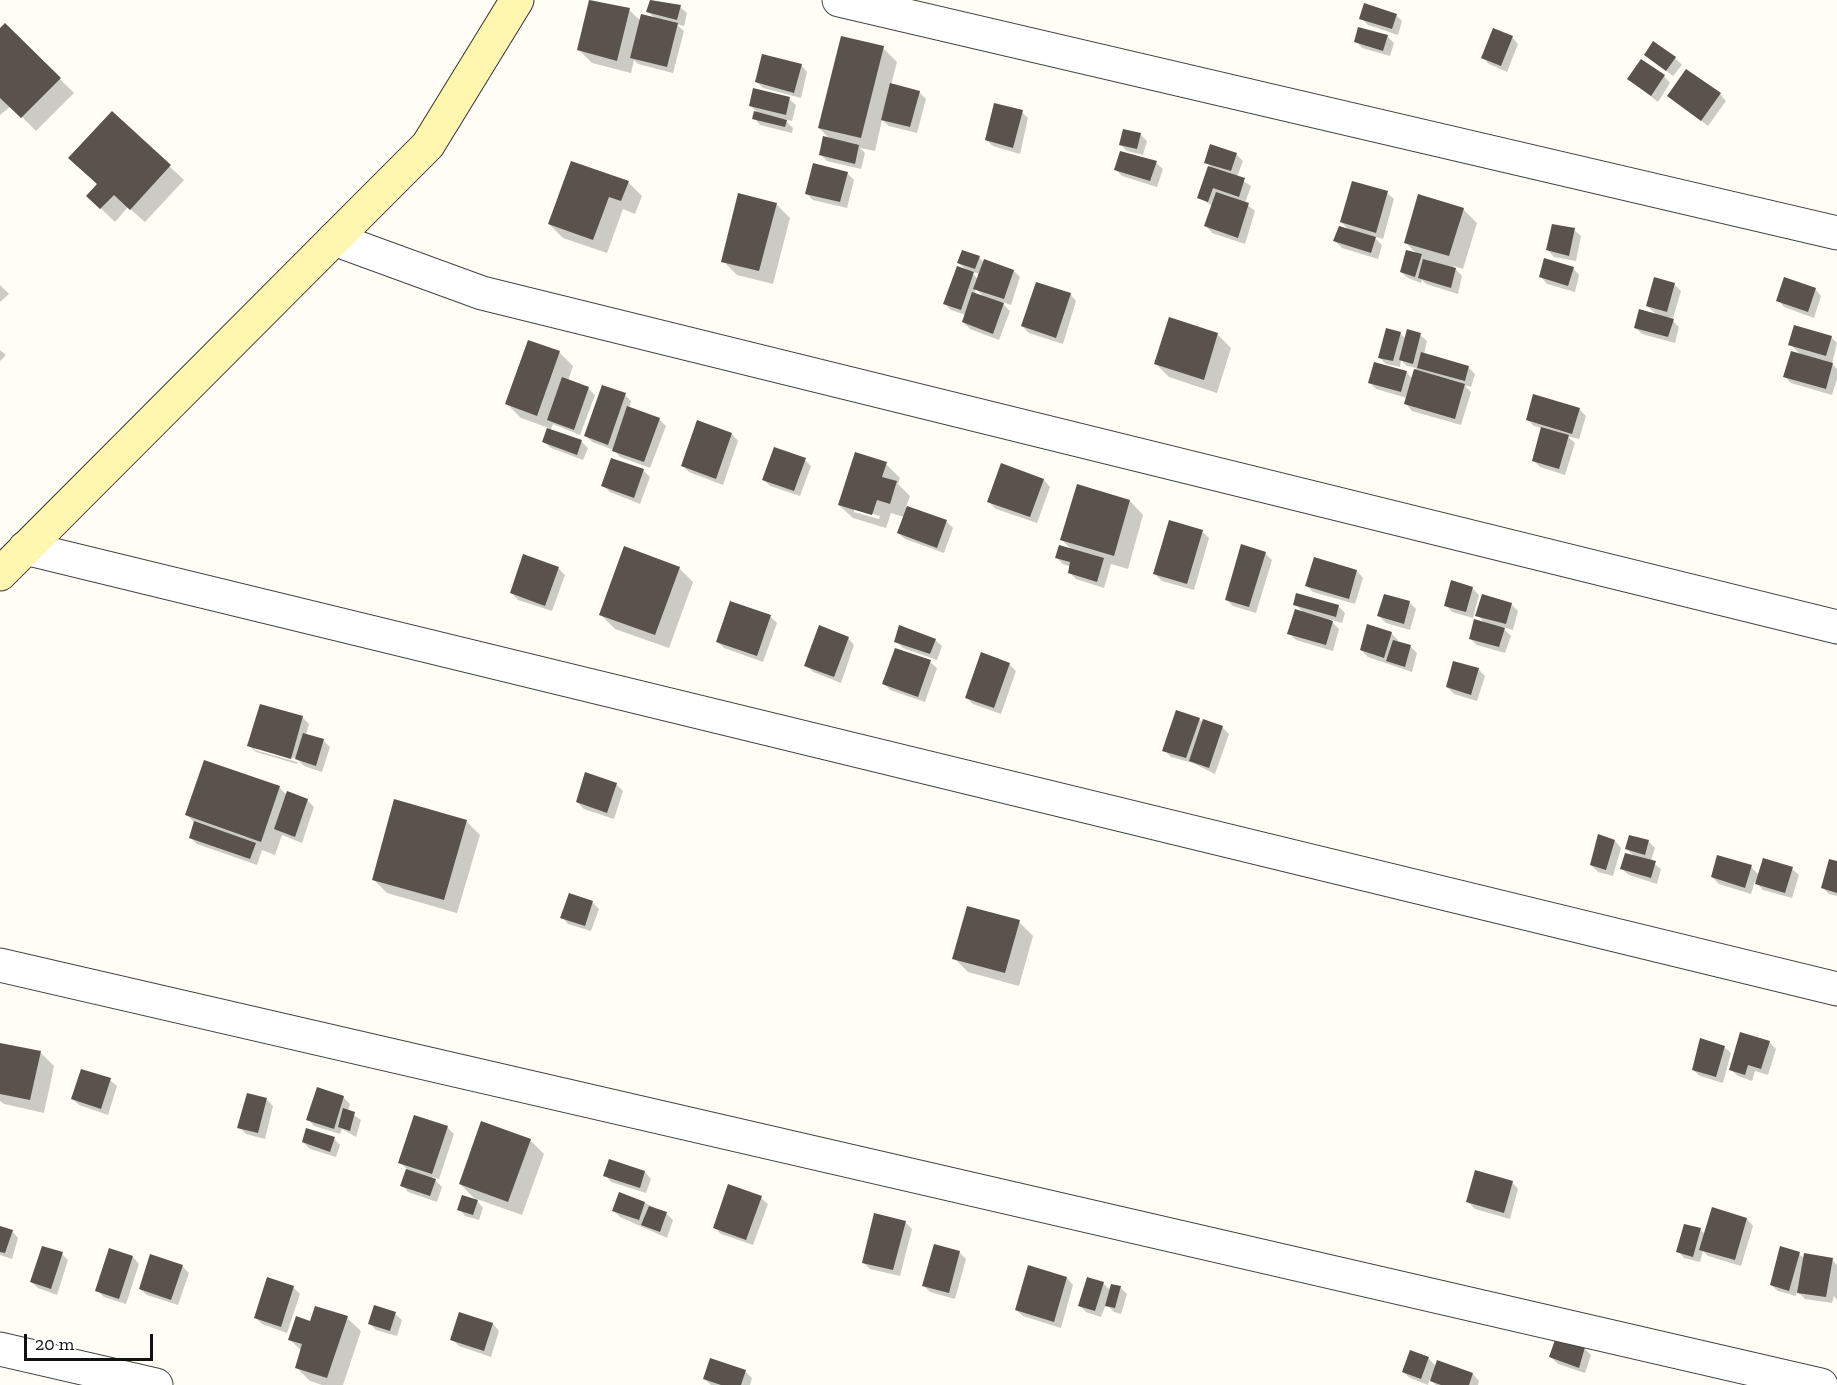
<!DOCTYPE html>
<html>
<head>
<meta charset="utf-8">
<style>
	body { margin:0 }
	#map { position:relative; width:1837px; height:1385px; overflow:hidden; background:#fffdf5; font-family:"Zilla Slab",serif }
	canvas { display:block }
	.scale { position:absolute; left:24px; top:1334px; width:129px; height:27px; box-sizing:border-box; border:3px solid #111; border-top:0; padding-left:8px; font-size:18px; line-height:21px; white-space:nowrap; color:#111; -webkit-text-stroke:4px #fff; paint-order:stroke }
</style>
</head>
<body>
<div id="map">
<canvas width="1837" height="1385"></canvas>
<div class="scale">20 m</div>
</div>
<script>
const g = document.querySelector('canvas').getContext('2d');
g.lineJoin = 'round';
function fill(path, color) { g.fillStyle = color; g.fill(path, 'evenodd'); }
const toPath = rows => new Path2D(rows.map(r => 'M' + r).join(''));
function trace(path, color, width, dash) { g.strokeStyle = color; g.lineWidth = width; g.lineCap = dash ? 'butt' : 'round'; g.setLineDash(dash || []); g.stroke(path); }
const shadow = toPath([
	[591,0,629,10,641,21,656,19,648,12,651,0,680,7,687,13,684,26,676,24,684,31,673,73,638,64,634,60,631,73,592,63,578,49],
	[1396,15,1402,21,1398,35,1368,25,1361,18],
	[5,25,74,93,36,131,11,106,0,115,0,30],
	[1387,36,1394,43,1390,56,1362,48,1356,41],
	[1512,37,1518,44,1507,72,1489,64,1483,58],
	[883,48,897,62,891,85,919,92,926,99,917,133,889,126,882,120,875,151,860,148,865,153,861,169,827,161,820,154,831,140,819,128],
	[1646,55,1675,58,1682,65,1673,76],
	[801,65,807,72,801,98,763,88,757,82],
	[1664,76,1670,83,1658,102,1629,79],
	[1720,94,1726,101,1708,126,1669,96],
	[789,99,796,105,792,121,784,119,793,128,792,133,760,125,754,118,759,114,750,105],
	[1022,112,1028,118,1020,154,993,146,986,140],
	[112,113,184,180,145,222,128,207,115,222,88,196,98,185],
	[1140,134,1147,141,1143,155,1127,151,1120,144],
	[1236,154,1243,161,1237,177,1251,186,1245,203,1255,211,1245,244,1212,233,1206,226,1213,206,1199,198,1210,166,1206,162],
	[1156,163,1163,169,1157,187,1122,176,1116,170],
	[847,173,854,180,847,208,813,200,807,194],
	[628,182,642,196,635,214,623,209,607,253,563,238,549,224],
	[1387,193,1394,199,1383,239,1373,236,1382,245,1378,259,1342,248,1335,241,1350,231,1341,222],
	[776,204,790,218,773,284,737,275,723,261],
	[1463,209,1477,223,1463,269,1453,266,1462,276,1458,294,1426,284,1422,280,1421,283,1408,278,1401,272,1418,255,1406,243],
	[1574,230,1581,236,1576,261,1554,257,1548,250],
	[979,257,984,263,1014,271,1020,277,1011,305,1000,301,1010,311,999,340,970,329,963,322,966,315,951,310,945,304,968,272,959,263],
	[970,271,980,274,978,279],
	[976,289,985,298,974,294],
	[1573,268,1579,275,1575,292,1547,284,1541,277],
	[1674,284,1681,291,1673,318,1669,317,1679,327,1675,343,1642,334,1635,327,1658,316,1647,306],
	[0,285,9,294,0,302],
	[1815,289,1821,296,1814,318,1784,307,1778,300],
	[1070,294,1076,301,1063,344,1029,333,1022,326],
	[1400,333,1406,339,1420,335,1427,341,1424,354,1469,368,1475,374,1471,387,1464,385,1471,392,1461,425,1412,411,1406,404,1407,398,1376,389,1370,383,1406,372,1413,379,1416,368,1407,366,1401,360,1400,367,1386,364,1379,357],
	[1217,334,1231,348,1217,393,1169,377,1155,363],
	[1831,337,1837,343,1832,364,1837,369,1837,379,1832,395,1791,383,1785,377,1801,355,1790,344],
	[0,350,6,355,0,361],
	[559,352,573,366,568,381,588,388,595,395,580,435,553,424,550,431,581,441,588,448,583,460,551,448,544,442,549,428,521,418,507,404],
	[625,395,631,401,629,409,659,419,666,426,650,468,620,457,614,450,592,442,586,436],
	[1579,409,1586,416,1579,439,1567,436,1575,443,1565,475,1540,467,1533,460,1542,428,1534,426,1528,420],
	[698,422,732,434,738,441,723,485,689,472,683,466],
	[805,460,811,466,800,496,770,486,763,479],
	[886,464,900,478,898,484,910,496,906,507,946,521,953,528,944,553,905,539,898,533,904,517,891,513,886,528,853,518,839,505],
	[854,508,880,516,879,519,854,512],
	[643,470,650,477,640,504,610,492,603,486],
	[1044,480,1050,487,1037,523,996,509,989,502],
	[1130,501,1143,515,1128,569,1111,564,1104,588,1076,579,1069,572,1071,567,1063,564,1057,558,1072,550,1062,540],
	[1202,531,1209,538,1194,590,1162,581,1155,574],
	[1265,553,1272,560,1256,613,1233,606,1227,600],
	[558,568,565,575,552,611,518,600,512,593],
	[679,568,693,582,669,648,615,629,601,615],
	[1357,571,1363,578,1355,604,1313,592,1307,586],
	[1472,588,1479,595,1473,618,1452,612,1446,605],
	[1385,596,1410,603,1416,609,1410,630,1386,623,1379,616],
	[730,603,771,617,777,623,763,662,724,648,717,641],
	[1295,604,1338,606,1345,613,1342,623,1329,619,1339,629,1333,651,1296,640,1289,633,1304,613],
	[1511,604,1518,611,1513,630,1502,627,1511,636,1505,653,1477,645,1470,638,1486,624,1477,615],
	[1391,633,1398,640,1397,643,1411,647,1417,653,1412,672,1368,657,1361,650],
	[848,638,854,645,841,683,813,672,806,665],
	[935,640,942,646,937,660,903,648,896,641],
	[930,662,937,668,925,702,890,690,884,683],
	[1009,664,1016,671,1001,714,973,704,966,697],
	[1478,669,1485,676,1477,701,1454,694,1447,687],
	[302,717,309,724,306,735,323,740,330,747,322,772,304,766,298,760,297,764,256,752,249,746],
	[255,747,298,759,297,762,255,750],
	[1199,719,1203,723,1222,727,1229,734,1215,774,1193,763,1171,757,1164,750],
	[616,784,623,791,614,819,584,809,577,802],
	[279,787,287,795,307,800,314,807,302,843,282,835,275,855,262,850,257,865,197,844,190,837,195,823,187,815],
	[466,821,480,835,457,913,387,893,373,879],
	[1615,841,1621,848,1613,876,1598,872,1591,865],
	[1648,841,1655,848,1651,861,1661,869,1657,884,1629,875,1622,869,1635,857,1626,848],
	[1837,863,1837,896,1829,894,1822,887],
	[1751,867,1759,875,1792,869,1799,875,1792,898,1763,890,1755,881,1751,894,1719,884,1712,877],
	[570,895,593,903,599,909,591,931,568,924,562,917],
	[1019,922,1033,936,1019,986,968,972,954,958],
	[1769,1042,1776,1049,1768,1075,1755,1071,1752,1081,1738,1076,1731,1070],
	[0,1044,40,1052,54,1066,44,1113,4,1104,0,1101],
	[1724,1047,1731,1053,1723,1083,1700,1076,1693,1070],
	[110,1080,117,1086,108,1115,79,1105,73,1099],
	[248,1095,267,1100,273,1106,265,1139,246,1134,239,1127],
	[343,1097,350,1104,348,1111,361,1120,356,1137,342,1129,340,1134,314,1126,308,1119],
	[447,1127,454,1134,439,1179,432,1177,442,1187,437,1202,408,1192,402,1185,407,1169,400,1162],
	[334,1139,340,1145,336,1157,310,1149,303,1142],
	[530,1140,544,1154,522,1215,474,1198,460,1184],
	[645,1172,651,1179,646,1193,611,1182,605,1175],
	[1512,1182,1518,1189,1510,1219,1475,1209,1468,1202],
	[761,1198,768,1204,753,1245,721,1234,715,1228],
	[477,1201,483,1208,479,1220,465,1216,459,1209],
	[645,1203,667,1214,673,1220,667,1238,620,1217,614,1211],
	[1747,1219,1753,1226,1741,1266,1708,1256,1703,1251,1700,1262,1684,1258,1678,1251,1700,1230,1705,1234],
	[905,1222,912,1229,900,1276,870,1269,863,1262],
	[0,1228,12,1231,18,1238,12,1259,0,1255],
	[959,1252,966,1259,955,1299,930,1292,924,1286],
	[62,1254,68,1260,57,1295,38,1288,31,1282],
	[1799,1254,1805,1259,1832,1260,1837,1265,1837,1300,1834,1296,1832,1303,1805,1299,1797,1291,1796,1296,1778,1291,1771,1285],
	[133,1257,139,1264,126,1304,104,1297,97,1290],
	[182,1266,189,1273,178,1305,147,1295,140,1289],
	[1029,1267,1067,1278,1073,1285,1061,1328,1023,1316,1016,1310],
	[1103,1283,1111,1291,1120,1287,1127,1294,1121,1314,1114,1312,1106,1304,1101,1317,1086,1312,1079,1305],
	[293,1287,300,1294,287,1333,262,1324,256,1318],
	[395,1314,402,1320,397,1336,376,1330,369,1323],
	[460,1314,493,1324,499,1331,491,1357,459,1346,452,1339],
	[347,1318,361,1331,343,1385,322,1385,310,1381,296,1367,302,1351,290,1340,311,1322],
	[1557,1339,1585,1349,1591,1355,1585,1373,1558,1364,1551,1357],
	[1428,1358,1436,1366,1473,1374,1479,1381,1478,1385,1436,1385,1430,1379,1428,1385,1410,1378,1403,1372],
	[745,1371,752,1378,750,1385,711,1385,705,1379]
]);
const building = toPath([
	[589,0,630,8,617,61,577,50],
	[650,0,681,5,677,20,646,12],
	[1364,3,1397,14,1392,29,1359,19],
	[641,14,678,23,667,67,630,58],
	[5,23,61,78,21,118,0,98,0,28],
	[1358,27,1388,35,1383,51,1354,42],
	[1493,28,1513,36,1501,66,1481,58],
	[841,36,884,46,861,138,818,128],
	[1653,41,1676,57,1666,71,1644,55],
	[762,54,802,64,794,93,755,82],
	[1641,59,1665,75,1651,96,1627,79],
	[1686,69,1721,93,1701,121,1667,96],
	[890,83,920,91,910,127,881,120],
	[753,88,790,97,786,115,749,106],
	[994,103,1023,110,1013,148,985,140],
	[112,111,171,165,130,210,114,195,100,209,86,196,97,184,68,158],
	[754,111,787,120,785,127,752,119],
	[1123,129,1141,133,1137,149,1119,145],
	[823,136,859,145,855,164,819,155],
	[1210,144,1237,153,1231,171,1204,163],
	[1120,151,1157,161,1150,181,1114,170],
	[571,161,629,181,621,201,609,197,593,240,548,224],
	[813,163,848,172,840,202,805,194],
	[1208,166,1245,178,1239,197,1213,188,1208,202,1197,198],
	[1352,181,1388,191,1376,233,1340,222],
	[1216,192,1249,203,1238,238,1204,226],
	[738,193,777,203,759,271,721,262],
	[1418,194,1464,208,1449,256,1404,243],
	[1552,224,1575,228,1569,256,1546,250],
	[1339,226,1376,237,1371,253,1333,241],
	[962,250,980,256,975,269,957,263],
	[1406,250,1422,254,1415,277,1400,272],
	[1544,258,1574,267,1568,286,1539,277],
	[984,259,1014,270,1004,299,973,289],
	[1423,259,1456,268,1451,288,1418,278],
	[957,266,974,272,961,310,943,304],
	[1654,277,1675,283,1667,312,1646,306],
	[1784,277,1816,288,1808,312,1776,301],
	[1036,282,1071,293,1056,338,1021,326],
	[972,292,1004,303,993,334,962,322],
	[1639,309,1674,319,1668,337,1634,328],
	[1169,317,1218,333,1204,380,1154,364],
	[1794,325,1832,336,1826,356,1788,345],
	[1386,328,1401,332,1393,361,1378,358],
	[1407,329,1421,333,1413,364,1399,360],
	[528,340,560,351,537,416,505,404],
	[1791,351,1833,363,1826,389,1783,377],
	[1421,352,1469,366,1465,381,1417,368],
	[1374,362,1407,371,1401,392,1368,383],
	[1414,369,1465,384,1455,419,1404,404],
	[562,377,589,387,574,430,547,420],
	[602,385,626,393,608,445,584,436],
	[1533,394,1580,408,1572,434,1526,420],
	[627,406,660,418,644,462,612,451],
	[697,420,732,433,716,479,681,466],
	[1541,427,1569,435,1559,469,1532,461],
	[547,428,582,440,577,455,542,442],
	[774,447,806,458,794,491,762,480],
	[855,452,887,462,882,477,897,481,890,504,877,500,872,515,838,505],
	[611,458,644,469,634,498,601,486],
	[1001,463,1044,479,1030,517,987,502],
	[1077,484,1130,500,1114,556,1060,540],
	[907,506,947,520,937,548,897,533],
	[1169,520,1203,530,1187,584,1153,574],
	[1241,544,1266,552,1249,607,1225,600],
	[1059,545,1104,558,1097,582,1068,573,1070,562,1055,558],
	[624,546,680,567,655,635,599,615],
	[523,554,559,567,545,606,510,593],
	[1314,557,1357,570,1349,599,1305,586],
	[1451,580,1473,587,1466,612,1444,606],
	[1296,593,1339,605,1336,617,1293,605],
	[1384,594,1410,601,1404,624,1377,616],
	[1482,594,1512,603,1506,624,1475,616],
	[730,601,771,615,757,656,716,642],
	[1295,609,1333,621,1326,645,1287,634],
	[1474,619,1505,628,1499,647,1469,639],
	[1367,624,1392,632,1384,658,1360,650],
	[819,625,849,637,834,677,804,666],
	[899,625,936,639,930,654,894,642],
	[1393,640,1411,645,1405,667,1386,661],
	[895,648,931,660,918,697,882,684],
	[981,652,1010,663,994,708,965,698],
	[1453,661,1479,668,1471,695,1446,687],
	[260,704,303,716,291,759,247,746],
	[1176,710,1200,718,1186,758,1162,751],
	[1203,719,1223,726,1209,768,1189,761],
	[303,733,324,739,316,766,295,759],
	[204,760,280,786,261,842,185,815],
	[585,772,617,783,607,813,576,802],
	[287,791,308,799,295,837,274,829],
	[394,799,467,820,444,900,372,880],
	[194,821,256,843,250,859,189,838],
	[1598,834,1615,840,1606,870,1590,865],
	[1629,835,1649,840,1645,855,1625,849],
	[1625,853,1656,861,1651,878,1620,869],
	[1717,855,1752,865,1745,888,1711,877],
	[1763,858,1793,867,1785,893,1755,884],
	[1829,859,1837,861,1837,893,1821,888],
	[569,893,593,901,585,926,560,918],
	[967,906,1020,920,1005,973,952,959],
	[1740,1032,1770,1041,1761,1069,1748,1065,1745,1075,1729,1070],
	[1700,1038,1725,1046,1716,1077,1692,1070],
	[0,1043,41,1051,30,1100,0,1094],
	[81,1069,111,1078,101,1109,71,1099],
	[317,1087,344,1096,334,1129,306,1120],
	[247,1093,267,1098,258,1133,237,1128],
	[343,1108,355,1112,350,1131,338,1127],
	[414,1115,448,1126,432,1174,398,1163],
	[481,1121,531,1139,508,1202,459,1184],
	[306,1128,335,1137,330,1152,302,1142],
	[609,1159,645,1171,640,1188,603,1176],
	[406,1169,436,1179,430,1196,400,1186],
	[1475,1170,1513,1181,1504,1213,1466,1202],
	[728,1184,762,1196,746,1240,713,1228],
	[619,1192,645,1202,639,1220,612,1211],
	[462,1195,478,1200,473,1215,457,1210],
	[649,1206,667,1212,660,1232,641,1225],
	[1712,1207,1747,1218,1735,1260,1699,1250],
	[874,1213,906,1221,893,1270,862,1263],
	[1684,1224,1701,1228,1693,1257,1676,1252],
	[0,1226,13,1230,5,1253,0,1252],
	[934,1244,960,1251,949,1293,922,1286],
	[42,1246,63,1252,51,1289,30,1282],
	[1780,1246,1800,1252,1789,1291,1770,1285],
	[109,1248,133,1256,119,1299,95,1291],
	[1804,1253,1833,1258,1826,1297,1797,1293],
	[150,1254,183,1265,171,1300,139,1289],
	[1028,1265,1067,1277,1054,1322,1015,1310],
	[267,1277,294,1286,281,1327,254,1318],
	[1087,1277,1104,1282,1095,1311,1078,1306],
	[1111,1284,1121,1286,1115,1308,1105,1306],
	[374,1305,396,1312,390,1331,368,1324],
	[315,1306,348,1316,327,1378,295,1368,302,1344,288,1340,296,1316,310,1321],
	[459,1312,493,1323,484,1351,450,1340],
	[1556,1337,1585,1347,1579,1368,1549,1357],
	[1410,1350,1429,1357,1421,1379,1402,1372],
	[710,1358,746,1370,741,1385,721,1385,703,1379],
	[1437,1360,1473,1373,1469,1385,1441,1385,1430,1381]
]);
const street = toPath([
	[839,0,1837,233],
	[334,239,482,293,1837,627],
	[25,548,1837,989],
	[0,965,1821,1385],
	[0,1349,156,1385]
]);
const secondary = toPath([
	[0,574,428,145,517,0]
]);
fill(shadow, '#0003');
fill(building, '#5a524d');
trace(street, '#444', 35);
trace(secondary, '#333', 35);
trace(street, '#fff', 33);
trace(secondary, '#fff6b0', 33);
</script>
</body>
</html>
